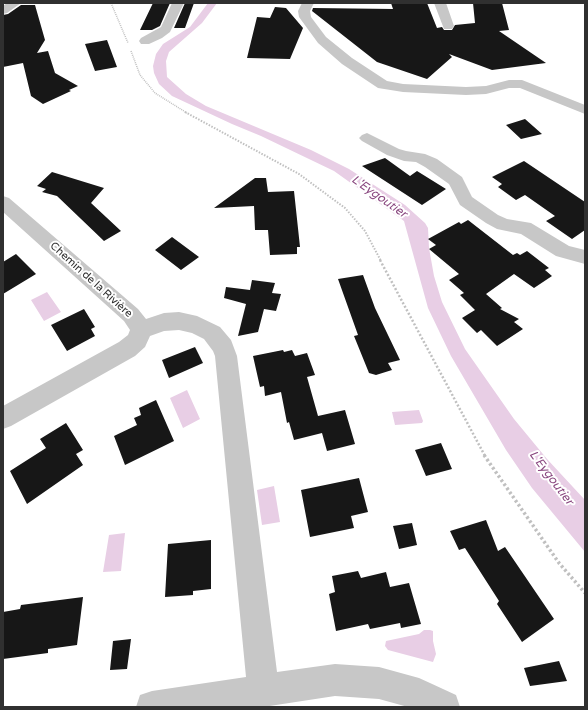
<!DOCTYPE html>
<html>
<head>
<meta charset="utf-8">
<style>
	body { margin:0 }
	#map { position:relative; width:588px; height:710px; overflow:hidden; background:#fff; font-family:"Varela Round",sans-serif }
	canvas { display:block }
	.frame { position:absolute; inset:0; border:4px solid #303030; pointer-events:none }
</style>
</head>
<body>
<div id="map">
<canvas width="588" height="710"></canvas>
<div class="frame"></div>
</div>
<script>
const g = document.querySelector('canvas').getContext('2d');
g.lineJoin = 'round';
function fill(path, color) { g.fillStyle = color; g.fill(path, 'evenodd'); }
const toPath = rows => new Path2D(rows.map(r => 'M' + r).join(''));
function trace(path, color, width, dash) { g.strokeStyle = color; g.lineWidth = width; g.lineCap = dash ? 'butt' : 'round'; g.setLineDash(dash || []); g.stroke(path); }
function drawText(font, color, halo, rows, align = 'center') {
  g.font = font + ' "Varela Round",sans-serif'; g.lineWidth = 4; g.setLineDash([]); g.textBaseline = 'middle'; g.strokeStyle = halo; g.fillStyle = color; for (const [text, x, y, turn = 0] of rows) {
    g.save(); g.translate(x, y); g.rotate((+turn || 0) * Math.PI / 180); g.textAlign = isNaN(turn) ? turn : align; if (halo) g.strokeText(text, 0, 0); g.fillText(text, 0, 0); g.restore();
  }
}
const water = toPath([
	[208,3,217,3,202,23,169,52,166,61,167,77,186,94,206,106,311,150,349,169,405,205,425,223,428,228,429,248,434,276,442,302,465,349,514,419,547,459,585,500,585,552,532,488,506,450,451,356,428,308,404,221,334,171,261,136,232,124,172,96,159,84,154,73,153,66,156,54,163,44,190,27],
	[47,292,61,312,44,321,31,300],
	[187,390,200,419,183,428,170,398],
	[419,410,423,421,422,423,395,425,392,412],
	[274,486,280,522,262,525,257,490],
	[125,533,121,571,103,572,109,535],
	[424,630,430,630,433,631,433,641,436,654,433,662,388,650,385,646,386,641,419,634]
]);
const building = toPath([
	[153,3,170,3,160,26,152,30,140,30],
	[185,3,194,3,185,28,174,28],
	[391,3,427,3,437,28,442,27,444,30,452,30,455,25,475,23,473,3,502,3,509,30,499,31,546,63,492,70,449,54,452,57,427,79,377,62,312,11,313,8,393,9],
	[21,5,35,5,45,40,37,53,48,51,55,73,78,86,69,90,71,91,43,104,31,96,23,63,3,67,3,15,8,14],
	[275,7,286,8,303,28,290,59,247,58,257,17,270,18],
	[107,40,117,67,95,71,85,44],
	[525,119,542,134,521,139,506,125],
	[385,158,410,176,417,171,446,189,422,205,362,166],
	[524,161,585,202,585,230,572,239,546,221,555,216,525,195,516,200,498,187,502,184,492,177],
	[52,172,104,188,91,203,121,231,104,241,57,196,42,192,46,189,37,186],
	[255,178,266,178,268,192,294,191,300,247,297,247,297,254,270,255,268,230,255,230,254,206,214,208],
	[468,220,513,255,517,253,520,255,527,251,549,268,545,270,552,276,534,288,514,274,486,294,502,308,500,309,519,319,514,322,523,329,497,346,481,330,477,333,462,318,475,310,460,295,464,293,449,280,459,274,429,249,436,245,428,239,459,222,461,224],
	[172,237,199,257,181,270,155,250],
	[16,254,36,274,3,294,3,262],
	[363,275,375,308,400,360,388,363,392,370,376,375,369,373,354,336,358,335,338,279],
	[252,280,275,283,272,293,281,294,276,311,264,309,258,332,238,336,246,304,224,298,226,287,250,290],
	[84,309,95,327,91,329,95,336,67,351,51,325],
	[195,347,203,363,169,378,162,360],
	[283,350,284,352,292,350,295,356,307,353,315,375,307,377,318,416,345,410,355,444,327,451,322,433,294,440,289,422,287,423,281,392,265,396,264,386,260,387,253,356],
	[156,400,174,441,125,465,114,436,137,425,134,418,141,415,139,408],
	[66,423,83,450,76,454,83,465,27,504,10,471,46,448,40,439],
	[441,443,452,469,426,476,415,450],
	[359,478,368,512,351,516,354,528,310,537,301,490],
	[486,520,498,551,505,547,554,619,522,642,497,604,499,601,465,548,459,550,450,531],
	[412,523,417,545,399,549,393,526],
	[211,540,211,589,193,591,193,595,165,597,168,544],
	[358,571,361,578,386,572,390,587,409,583,421,624,401,628,400,623,370,629,368,624,336,631,329,594,335,592,332,576],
	[83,597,77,645,48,649,48,653,3,659,3,612,20,609,21,605],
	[131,639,127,669,110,670,113,641],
	[559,661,567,681,530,686,524,668]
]);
const pathFar3 = toPath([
	[111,3,128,43],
	[131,51,140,75,155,93,187,113]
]);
const pathFar2 = toPath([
	[185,112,299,174,345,208,365,231,381,261]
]);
const pathFar1 = toPath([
	[380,260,485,456]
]);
const path = toPath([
	[484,455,559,563,585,593]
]);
const minor = toPath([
	[7,3,21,3,7,13,3,14,3,6,7,3],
	[172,3,184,3,170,32,162,38,149,44,141,44,139,41,141,38,161,27,172,3],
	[302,3,314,3,310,11,311,17,326,37,352,58,387,81,403,84,466,87,486,86,509,80,522,80,585,105,585,114,520,88,509,88,486,94,466,95,403,92,378,88,342,64,318,43,299,17,298,11,302,3],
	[434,3,446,3,454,26,452,29,444,29,434,3],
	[367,133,399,149,406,151,425,154,437,159,462,177,472,197,498,215,507,219,531,223,569,246,585,250,585,264,556,256,521,234,497,229,486,223,460,205,449,184,425,167,416,162,404,161,387,155,362,141,359,138,362,135,367,133],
	[3,196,9,198,138,309,146,319,164,313,179,312,197,316,220,327,231,340,237,356,277,672,335,664,379,667,419,678,430,683,456,695,460,707,408,707,379,699,335,696,263,707,136,707,140,695,152,691,246,677,215,356,213,351,204,339,192,333,179,330,164,331,150,336,145,347,135,356,11,426,3,429,3,406,119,342,128,335,130,330,124,321,3,212,3,196]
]);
const streetNames = [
	["Chemin de la Rivière",91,280,42]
];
const waterNames = [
	["L'Eygoutier",379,197,35],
	["L'Eygoutier",551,478,53]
];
fill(water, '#e8cee5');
fill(building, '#171717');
trace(pathFar3, '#c0c0c0', 1.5, [1, 1]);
trace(pathFar2, '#c0c0c0', 2, [1.5, 1.5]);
trace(pathFar1, '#c0c0c0', 2.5, [2, 2]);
trace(path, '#c0c0c0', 3.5, [2.5, 2.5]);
fill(minor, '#c7c7c7');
drawText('11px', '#303030', '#fff', streetNames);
drawText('italic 12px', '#89477f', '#fff', waterNames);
</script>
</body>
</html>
